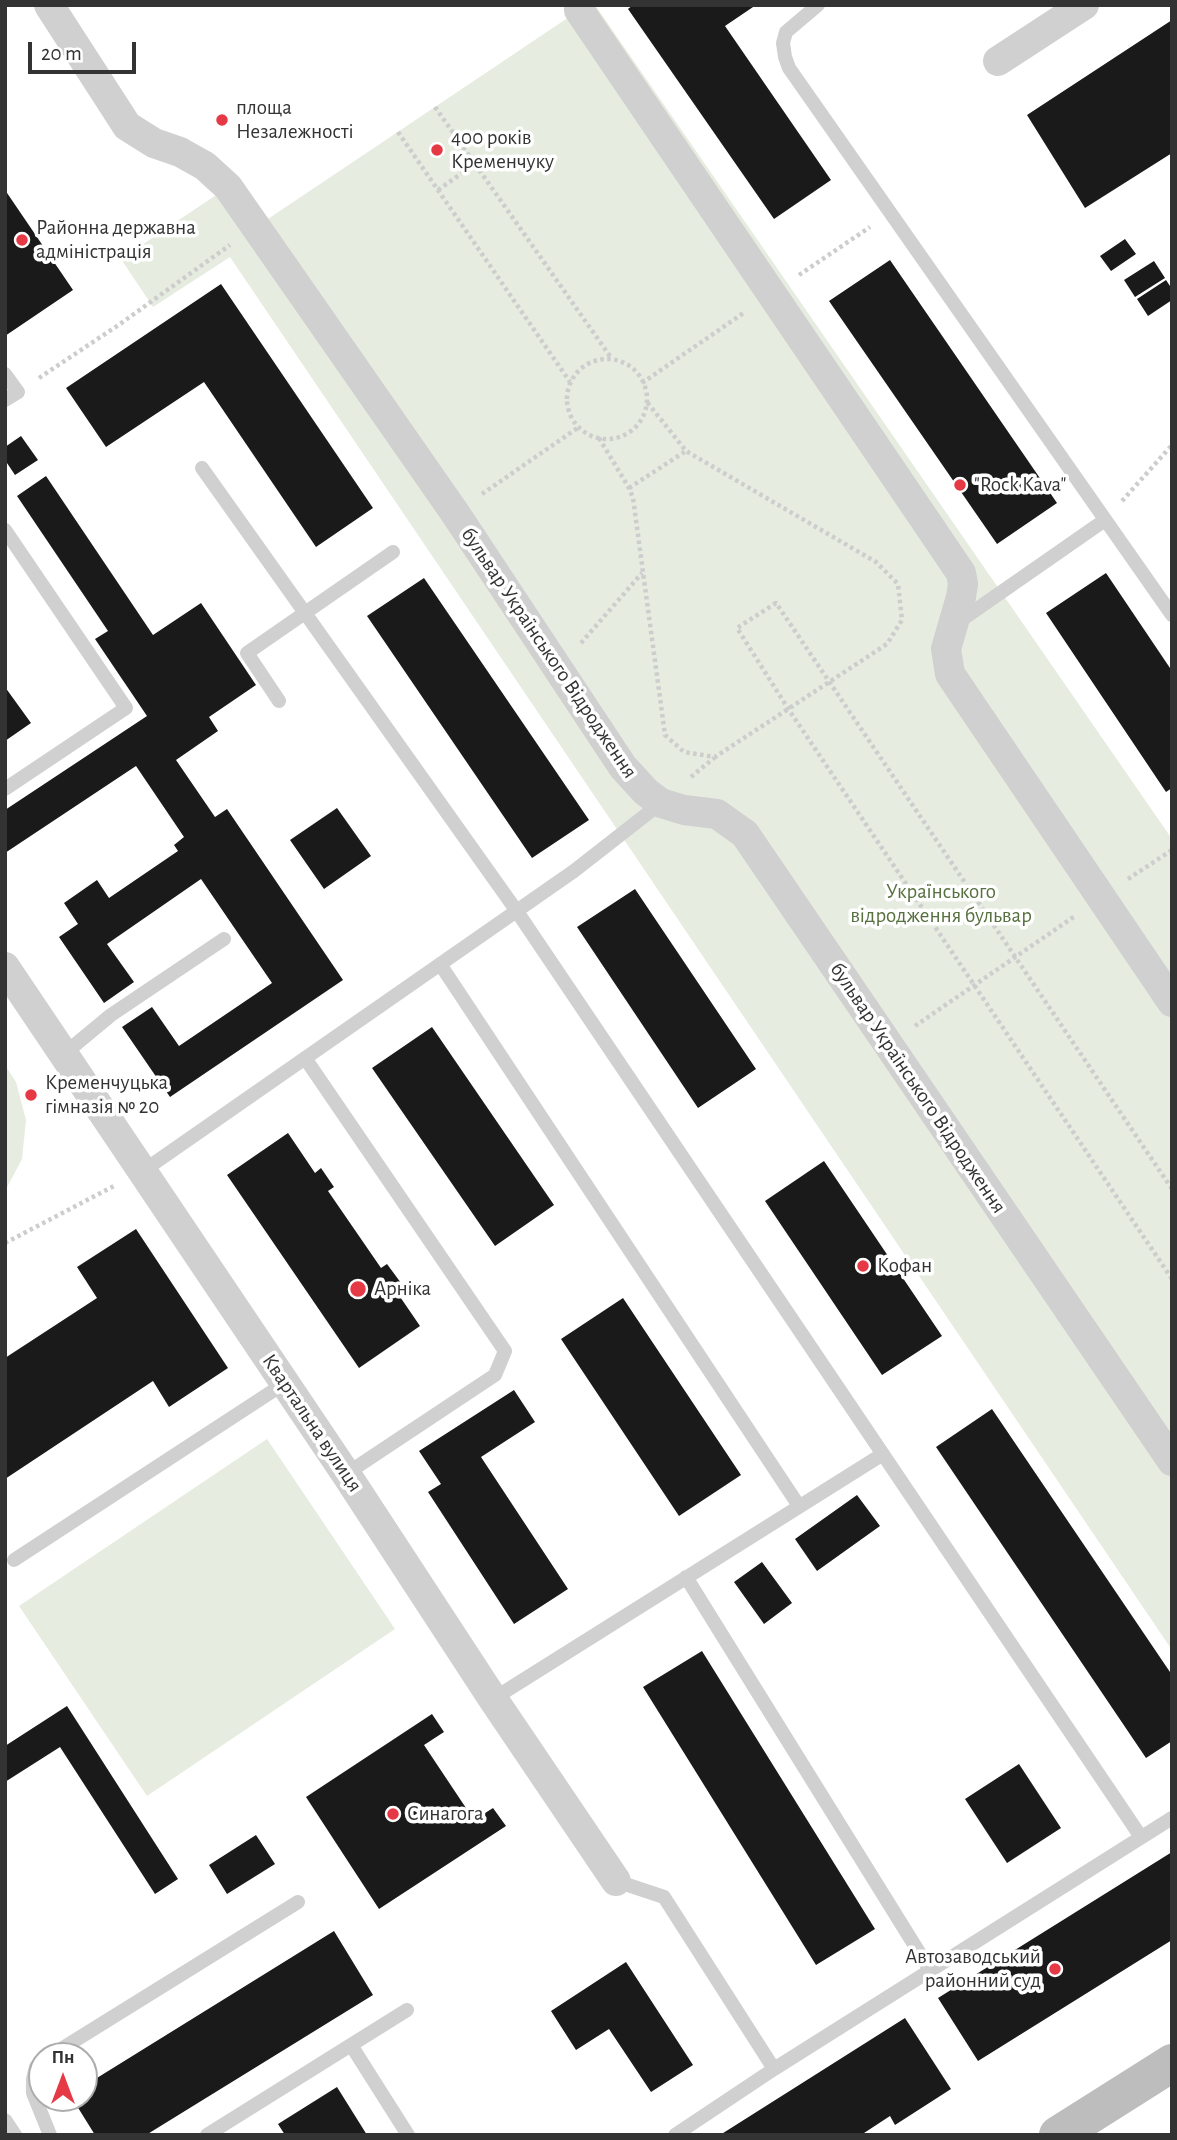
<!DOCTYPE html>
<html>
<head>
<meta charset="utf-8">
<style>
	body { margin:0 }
	#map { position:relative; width:1177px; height:2140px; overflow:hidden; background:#fff; font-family:"Alegreya Sans",sans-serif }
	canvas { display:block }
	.frame { position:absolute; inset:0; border:7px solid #333; pointer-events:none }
	.north { position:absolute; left:28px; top:2042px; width:70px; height:70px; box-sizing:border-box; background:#fff; border:2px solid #adadad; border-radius:50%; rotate:0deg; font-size:19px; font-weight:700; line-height:28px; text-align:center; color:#333 }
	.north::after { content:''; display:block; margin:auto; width:24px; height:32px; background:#e63946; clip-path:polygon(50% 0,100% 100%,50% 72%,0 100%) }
	.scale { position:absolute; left:28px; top:42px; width:108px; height:32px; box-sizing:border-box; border:4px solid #333; border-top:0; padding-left:9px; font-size:21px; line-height:24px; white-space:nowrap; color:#333; -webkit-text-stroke:5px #fff; paint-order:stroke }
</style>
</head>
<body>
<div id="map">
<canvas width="1177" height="2140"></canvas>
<div class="frame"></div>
<div class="north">Пн</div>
<div class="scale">20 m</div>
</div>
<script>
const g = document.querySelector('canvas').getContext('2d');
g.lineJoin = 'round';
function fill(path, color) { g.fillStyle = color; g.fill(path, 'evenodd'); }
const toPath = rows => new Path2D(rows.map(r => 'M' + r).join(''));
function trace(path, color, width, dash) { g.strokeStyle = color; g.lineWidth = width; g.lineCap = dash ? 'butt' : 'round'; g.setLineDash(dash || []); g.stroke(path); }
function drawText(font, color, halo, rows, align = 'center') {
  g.font = font + ' "Alegreya Sans",sans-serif'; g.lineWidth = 7; g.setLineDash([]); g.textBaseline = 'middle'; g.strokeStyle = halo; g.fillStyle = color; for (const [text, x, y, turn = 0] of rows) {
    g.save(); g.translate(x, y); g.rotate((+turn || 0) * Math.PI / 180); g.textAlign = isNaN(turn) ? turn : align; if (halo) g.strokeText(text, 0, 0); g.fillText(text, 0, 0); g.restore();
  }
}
const green = toPath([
	[587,5,595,5,1172,839,1172,1650,230,257,153,307,121,259,228,187,256,227],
	[5,1065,16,1082,26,1120,22,1159,5,1191],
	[267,1439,395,1629,147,1796,19,1606]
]);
const building = toPath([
	[633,5,756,5,725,26,831,180,774,219,628,9],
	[1172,20,1172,153,1085,208,1027,115],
	[5,190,73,290,5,336],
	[1125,239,1136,254,1111,271,1100,256],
	[890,260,1057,503,997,544,829,301],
	[1154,261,1165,278,1135,297,1124,280],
	[1166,280,1172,289,1172,300,1148,316,1137,299],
	[221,284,373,508,316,547,204,382,106,447,66,388],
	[21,436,38,460,15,475,5,460,5,447],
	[46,476,153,635,201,603,256,685,209,717,218,731,176,760,215,817,227,809,343,980,170,1097,122,1027,152,1007,179,1046,272,983,201,879,107,944,134,982,104,1003,59,937,78,924,64,903,97,880,109,898,178,851,174,845,184,837,136,766,5,853,5,810,147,716,95,639,108,631,17,496],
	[1106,573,1172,671,1172,788,1166,792,1046,613],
	[424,578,589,820,532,858,367,616],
	[5,687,31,723,5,741],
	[337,808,371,856,324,889,290,840],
	[635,889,756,1069,698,1108,577,927],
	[432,1027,554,1205,495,1246,372,1068],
	[288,1133,315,1173,321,1168,334,1187,328,1191,381,1268,387,1264,401,1283,394,1288,420,1326,359,1368,227,1175],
	[824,1161,942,1336,882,1375,765,1201],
	[136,1229,228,1368,169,1407,153,1381,5,1479,5,1358,97,1298,77,1267],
	[623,1298,741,1475,679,1516,561,1339],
	[514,1390,535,1422,481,1457,568,1589,514,1624,428,1492,441,1484,419,1451],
	[992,1409,1172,1675,1172,1741,1146,1758,936,1447],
	[857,1495,880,1526,817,1571,795,1539],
	[762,1562,792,1603,764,1624,734,1582],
	[702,1651,875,1929,816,1965,643,1687],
	[67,1706,178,1879,155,1894,60,1747,5,1782,5,1746],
	[432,1714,444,1732,424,1745,474,1820,493,1808,506,1826,379,1909,306,1797],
	[1019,1764,1061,1828,1007,1863,965,1799],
	[256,1835,275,1864,227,1894,209,1865],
	[1172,1852,1172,1940,978,2061,938,1998],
	[334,1931,373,1995,146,2135,95,2135,72,2098,84,2098,84,2086],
	[626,1962,693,2065,651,2092,609,2029,576,2050,551,2011],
	[905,2018,951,2089,895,2125,890,2116,861,2135,720,2135],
	[337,2087,367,2135,285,2135,278,2124]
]);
const path = toPath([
	[435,107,612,359],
	[398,132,570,382],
	[438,190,475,164],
	[799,275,870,227],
	'567 399a40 40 0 1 1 80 0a40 40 0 1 1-80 0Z',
	[39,378,120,324,230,245],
	[642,383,745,312],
	[599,438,629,488,633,498,665,735,684,752,715,757,887,644,902,620,898,584,876,562,686,451,647,402],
	[629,488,686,451],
	[482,494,579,427],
	[1122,501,1172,445],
	[581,643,642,573],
	[691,777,714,758],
	[1128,879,1172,850],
	[915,1026,1075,916],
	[1172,1189,776,603,737,628,789,710,1172,1279],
	[5,1243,114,1186]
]);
const lane = toPath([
	[818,5,786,32,783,43,785,57,789,68,1172,615],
	[5,374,18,392,5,400],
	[202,468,516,910,1141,1837],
	[5,530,126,708,5,789],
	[957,623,1105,520],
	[279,701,247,653,393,552],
	[440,964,799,1506],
	[64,1054,111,1015,224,939],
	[305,1058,505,1351,495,1375,346,1474],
	[143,1171,574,871,661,803],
	[14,1560,285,1383],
	[686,1577,930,1970],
	[493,1699,883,1454],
	[616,1881,664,1897,774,2069],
	[351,2045,408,2135],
	[50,2056,298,1902],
	[42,2061,36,2067,33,2079,33,2093,50,2135],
	[5,2120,15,2135],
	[207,2135,407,2010],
	[675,2135,774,2069,1172,1818]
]);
const street = toPath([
	[49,5,127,126,154,143,180,152,205,166,228,187,455,513,623,767,646,792,661,803,684,810,717,814,745,834,1172,1461],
	[580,5,579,10,961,573,963,584,961,597,946,649,950,674,1172,1002],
	[998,61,1084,5],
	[5,967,346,1474,493,1699,616,1881]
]);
const secondary = toPath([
	[1058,2135,1172,2063]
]);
const markers = [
	[222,120,7,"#e63946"],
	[437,150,7,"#e63946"],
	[22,240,7,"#e63946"],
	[960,485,7,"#e63946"],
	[31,1095,7,"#e63946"],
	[863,1266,7,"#e63946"],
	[358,1289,9,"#e63946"],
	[393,1814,7,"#e63946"],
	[1055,1969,7,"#e63946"]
];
const poiNames = [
	["площа",236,108],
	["Незалежності",236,132],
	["400 років",451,138],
	["Кременчуку",451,162],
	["Районна державна",36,228],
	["адміністрація",36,252],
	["\"Rock Kava\"",974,485],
	["Кременчуцька",45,1083],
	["гімназія № 20",45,1107],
	["Кофан",877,1266],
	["Арніка",374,1289],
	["Синагога",407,1814],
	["Автозаводський",1041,1957,"right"],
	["районний суд",1041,1981,"right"]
];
const streetNames = [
	["бульвар Українського Відродження",549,653,56],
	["бульвар Українського Відродження",918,1088,56],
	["Квартальна вулиця",312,1423,56]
];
const parkNames = [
	["Українського",941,892],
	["відродження бульвар",941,916]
];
fill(green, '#e6ecdf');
fill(building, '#1a1a1a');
trace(path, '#cdcdcd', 4.5, [3.5, 3.5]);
trace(lane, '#d0d0d0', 14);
trace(street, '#d0d0d0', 30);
trace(secondary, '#bdbdbd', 38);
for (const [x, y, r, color] of markers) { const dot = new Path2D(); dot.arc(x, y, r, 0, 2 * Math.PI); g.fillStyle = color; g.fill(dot); trace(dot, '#fff', 2.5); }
drawText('21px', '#333', '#fff', poiNames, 'left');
drawText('21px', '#333', '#fff', streetNames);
drawText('21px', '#56703f', '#fff', parkNames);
</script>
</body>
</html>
